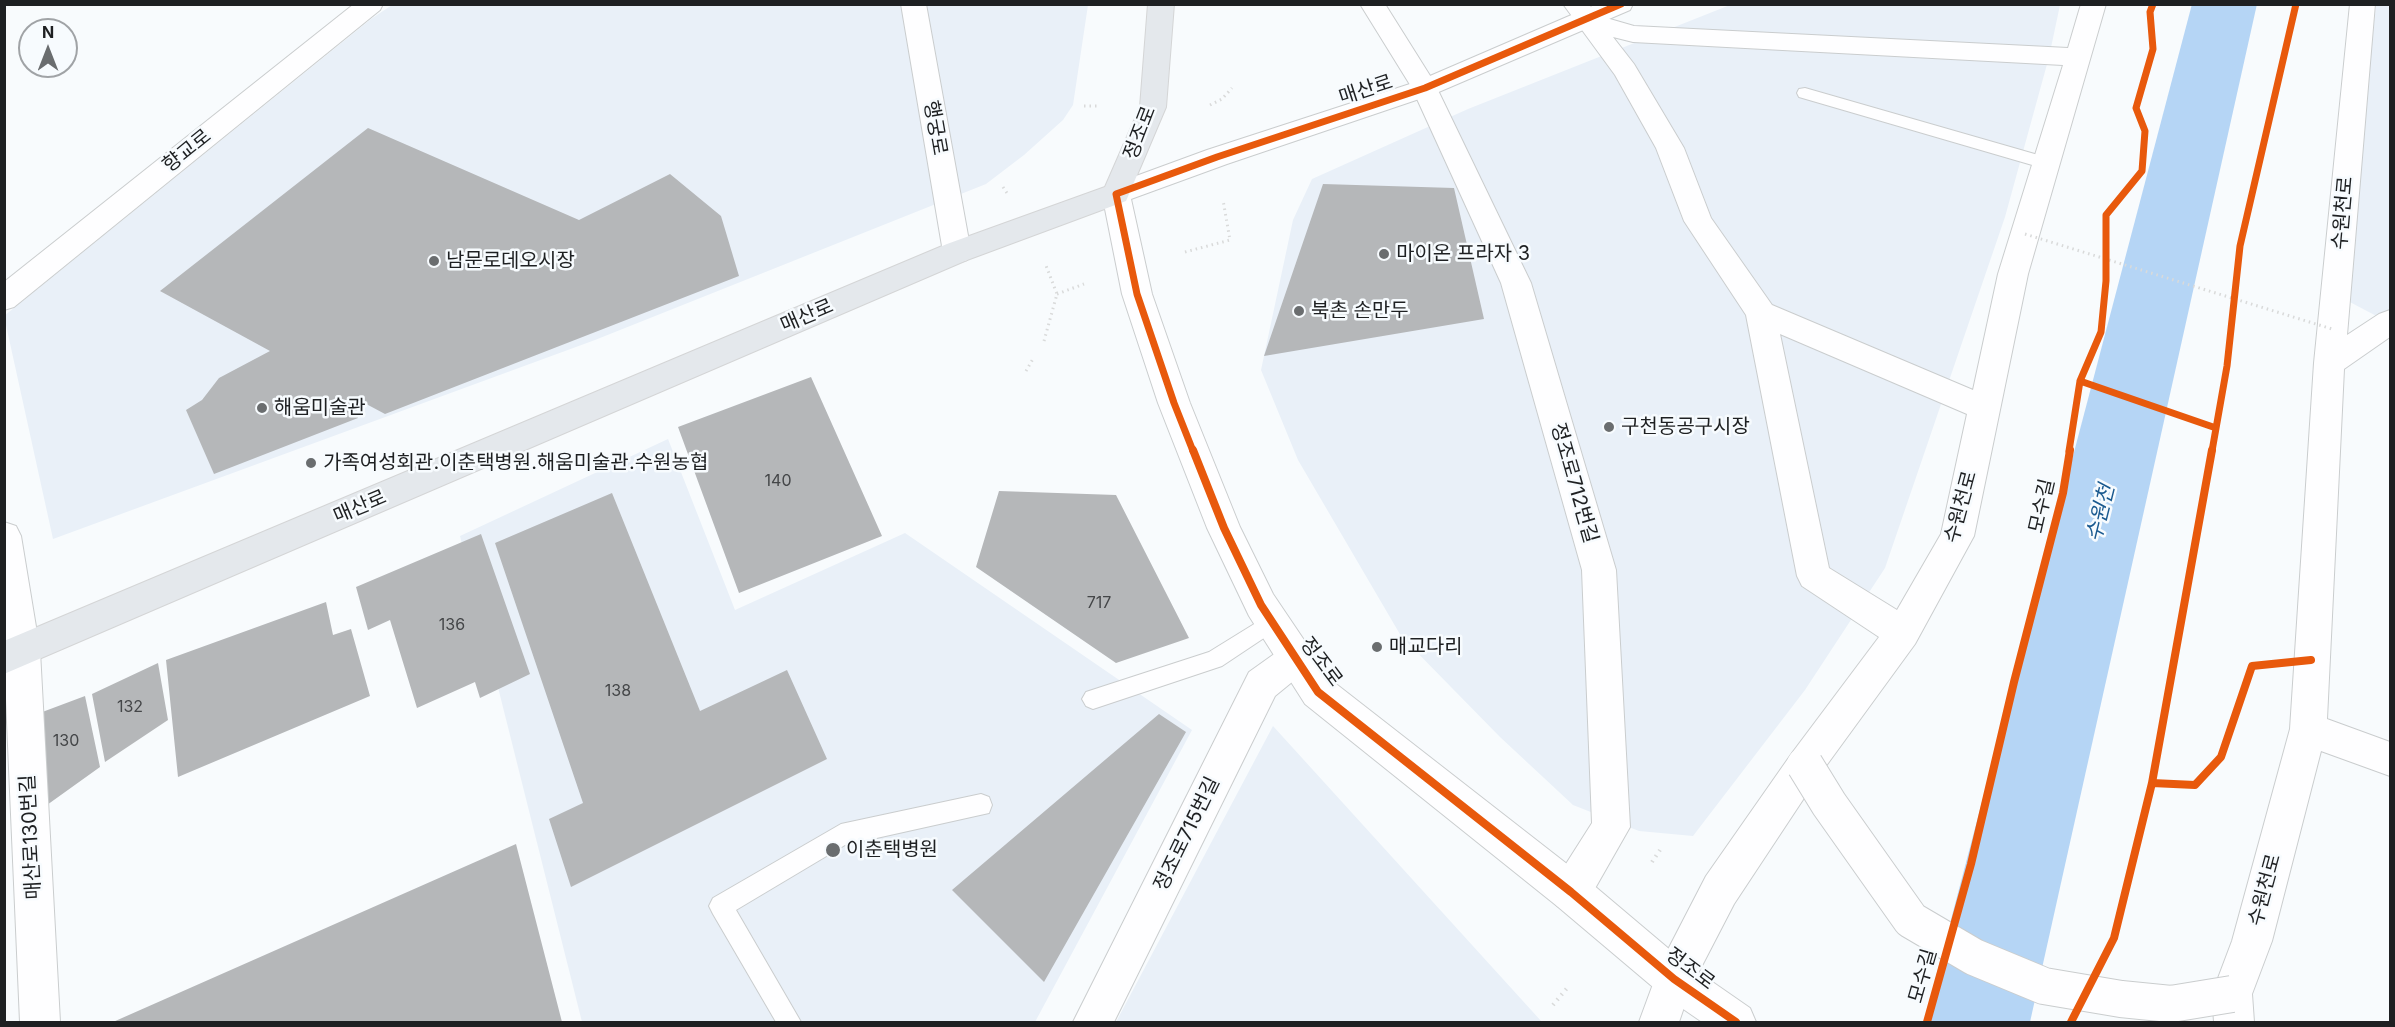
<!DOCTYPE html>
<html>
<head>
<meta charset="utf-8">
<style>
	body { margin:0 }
	#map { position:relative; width:2395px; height:1027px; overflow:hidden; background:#f8fbfd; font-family:Inter,sans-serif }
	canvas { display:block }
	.frame { position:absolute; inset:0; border:6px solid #1e2022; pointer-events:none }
	.north { position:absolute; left:18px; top:18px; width:60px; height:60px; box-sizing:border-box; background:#f7fbfe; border:2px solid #a0a3a6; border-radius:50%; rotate:0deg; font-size:16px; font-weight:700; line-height:24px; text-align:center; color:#1e2022 }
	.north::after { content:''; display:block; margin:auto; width:21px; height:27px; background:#6a6d6f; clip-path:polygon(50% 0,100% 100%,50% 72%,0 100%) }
</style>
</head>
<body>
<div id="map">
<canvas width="2395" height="1027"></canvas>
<div class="frame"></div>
<div class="north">N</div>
</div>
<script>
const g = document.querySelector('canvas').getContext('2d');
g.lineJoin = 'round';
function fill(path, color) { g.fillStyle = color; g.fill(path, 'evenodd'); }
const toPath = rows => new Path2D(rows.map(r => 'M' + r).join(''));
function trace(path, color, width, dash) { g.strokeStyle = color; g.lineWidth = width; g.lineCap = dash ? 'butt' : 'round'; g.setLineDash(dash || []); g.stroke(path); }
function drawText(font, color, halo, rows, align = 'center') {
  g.font = font + ' Inter,"Noto Sans KR",sans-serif'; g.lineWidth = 5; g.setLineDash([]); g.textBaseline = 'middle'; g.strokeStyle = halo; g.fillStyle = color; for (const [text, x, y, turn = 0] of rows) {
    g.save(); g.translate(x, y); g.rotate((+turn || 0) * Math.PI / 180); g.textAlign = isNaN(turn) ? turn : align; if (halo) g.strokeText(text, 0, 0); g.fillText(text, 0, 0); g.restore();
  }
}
const built = toPath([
	[392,5,1088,5,1073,105,1063,120,1024,155,986,184,595,340,53,539,4,316,371,19],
	[1730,5,2060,5,2049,57,2005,217,1885,568,1805,690,1693,836,1639,831,1573,805,1500,737,1401,636,1298,460,1261,370,1293,220,1312,179,1468,109],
	[2376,5,2390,5,2390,315,2384,320,2346,300],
	[668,439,735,610,905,533,1192,730,1035,1022,582,1022,460,536],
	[1273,726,1542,1022,1116,1022]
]);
const river = toPath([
	[2192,4,2257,4,2030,1022,1924,1022,2192,4]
]);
const building = toPath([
	[368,128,579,220,670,174,721,216,739,276,385,414,355,398,358,418,214,474,186,410,202,400,219,378,270,351,160,291],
	[1323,184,1454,188,1484,319,1264,356],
	[811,377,882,536,739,593,678,427],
	[999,491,1116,495,1189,638,1116,663,976,567],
	[612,493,700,711,787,670,827,759,571,887,549,819,583,803,495,543],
	[481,534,530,674,480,698,475,682,417,708,390,620,368,630,356,587],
	[326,602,333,635,351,629,370,696,178,777,166,660],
	[158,663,168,720,105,762,92,694],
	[85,696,100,767,40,810,37,714],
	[1159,714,1186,732,1044,982,952,890],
	[516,844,562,1022,113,1022]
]);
const pathFar1 = toPath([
	[1210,105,1222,99,1232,88],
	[1084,106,1098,106],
	[1003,187,1007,193],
	[1185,252,1230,240,1223,200],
	[1057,294,1084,284],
	[1044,341,1057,294,1045,263],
	[1026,371,1034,357],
	[2080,381,2216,428],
	[2069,451,2080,381,2101,332,2106,281,2106,215,2142,171,2145,131,2136,108,2153,49,2150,12,2153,4],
	[2212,451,2227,366,2240,246,2296,4]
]);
const path = toPath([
	[2152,783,2195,785,2221,757,2252,666,2268,664],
	[1652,862,1660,850],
	[1961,900,2063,493,2070,450],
	[2107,953,2114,938,2152,783,2212,450],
	[1553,1005,1568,987],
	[1927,1022,1937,986]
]);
const service = toPath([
	[1805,88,2052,159,2054,163,2052,167,2046,169,1799,97,1797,93,1799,89,1805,88],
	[1272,613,1279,616,1282,622,1279,628,1222,666,1093,709,1086,706,1082,699,1086,692,1209,652,1272,613],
	[981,794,989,797,992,805,989,813,845,845,736,910,801,1022,776,1022,713,914,709,906,713,898,841,824,981,794]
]);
const minor = toPath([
	[354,4,383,4,380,10,14,307,4,310,4,282,354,4],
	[901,4,926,4,971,252,967,260,957,263,947,260,943,252,901,4],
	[1360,4,1385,4,1434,82,1531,283,1616,570,1630,827,1585,906,1571,911,1557,906,1552,892,1557,878,1592,823,1582,570,1501,283,1412,88,1360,4],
	[1563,4,1589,4,1596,15,1634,26,2068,48,2081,4,2106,4,2028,274,1974,536,1915,644,1818,777,1734,904,1691,987,1679,1022,1639,1022,1660,965,1706,876,1792,753,1879,637,1802,586,1797,576,1746,315,1684,221,1656,148,1615,75,1563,4],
	[1613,37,1633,42,2063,65,1998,274,1973,390,1772,305,1711,218,1684,148,1634,64,1613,37],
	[1780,334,1967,414,1941,534,1897,610,1829,568,1780,334],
	[2350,4,2375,4,2347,335,2379,314,2390,310,2390,337,2344,369,2327,719,2390,742,2390,776,2321,751,2272,941,2252,994,2254,1022,2214,1022,2212,994,2232,941,2290,729,2314,363,2350,4],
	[4,522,16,526,21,536,40,651,60,1022,20,1022,4,653,4,522],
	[1296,642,1308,647,1314,658,1308,669,1275,696,1114,1022,1073,1022,1249,672,1284,647,1296,642]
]);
const tertiary = toPath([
	[1597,4,1633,4,1630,10,1434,94,1227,164,1131,199,1152,294,1190,403,1240,527,1273,594,1331,680,1585,878,1688,965,1750,1008,1756,1022,1702,1022,1660,993,1557,906,1305,704,1249,616,1207,528,1158,403,1122,294,1102,194,1106,187,1207,150,1416,82,1597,4]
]);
const primary = toPath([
	[1148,4,1174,4,1166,107,1126,201,967,260,4,674,4,641,947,244,1105,187,1140,107,1148,4]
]);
const pathBridge = toPath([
	[2025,234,2332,329]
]);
const minorBridge = toPath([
	[1805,765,1829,804,1911,920,1974,957,2044,986,2121,999,2171,1004,2232,994]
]);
const cyclewayFar1 = toPath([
	[2080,381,2216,428],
	[1193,451,1174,403,1137,294,1116,194,1217,157,1425,88,1621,4],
	[2069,451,2080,381,2101,332,2106,281,2106,215,2142,171,2145,131,2136,108,2153,49,2150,12,2153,4],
	[2212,451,2227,366,2240,246,2296,4]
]);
const cycleway = toPath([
	[1193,450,1224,528,1261,605,1318,692,1571,892,1674,979,1736,1022],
	[2152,783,2195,785,2221,757,2252,666,2311,660],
	[1927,1022,1971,864,2014,682,2063,493,2070,450],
	[2071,1022,2114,938,2152,783,2212,450]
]);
const markers = [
	[1384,254,6,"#6a6d6f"],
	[434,261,6,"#6a6d6f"],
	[1299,311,6,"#6a6d6f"],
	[262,408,6,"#6a6d6f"],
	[1609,427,6,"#6a6d6f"],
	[311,463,6,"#6a6d6f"],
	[1377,647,6,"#6a6d6f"],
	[833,850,8,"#6a6d6f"]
];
const numberNames = [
	["140",778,481],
	["717",1099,603],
	["136",452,625],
	["138",618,691],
	["132",130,707],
	["130",66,741]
];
const streetNames = [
	["매산로",1366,90,-18],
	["행궁로",935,128,80],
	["정조로",1140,133,-69],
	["향교로",187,151,-39],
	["수원천로",2343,213,-85],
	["매산로",807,316,-23],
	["정조로712번길",1574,483,74],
	["모수길",2042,506,-77],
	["매산로",360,507,-23],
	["수원천로",1961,507,-75],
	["정조로",1321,662,53],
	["정조로715번길",1187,834,-64],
	["매산로130번길",31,837,-93],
	["수원천로",2265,890,-75],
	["정조로",1690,969,37],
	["모수길",1923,976,-74]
];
const poiNames = [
	["마이온 프라자 3",1396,254],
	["남문로데오시장",446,261],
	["북촌 손만두",1311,311],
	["해움미술관",274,408],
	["구천동공구시장",1621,427],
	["가족여성회관.이춘택병원.해움미술관.수원농협",323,463],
	["매교다리",1389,647],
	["이춘택병원",846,850]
];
const waterNames = [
	["수원천",2101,513,-76]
];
fill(built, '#e9f0f8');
fill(river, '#b5d5f5');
fill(building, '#b5b7b9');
trace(service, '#cacdce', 2);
trace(minor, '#cacdce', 2);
trace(tertiary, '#cacdce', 2);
trace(primary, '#d4d5d6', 2);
trace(pathFar1, '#d9dada', 3, [1.5, 4]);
trace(path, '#d9dada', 4, [1.5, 5]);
fill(service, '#fefeff');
fill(minor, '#fefeff');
fill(tertiary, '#fefeff');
fill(primary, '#e4e8ec');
trace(minorBridge, '#cacdce', 38, []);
trace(pathBridge, '#d9dada', 3, [1.5, 4]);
trace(minorBridge, '#fefeff', 36);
trace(cyclewayFar1, '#e8590c', 7);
trace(cycleway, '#e8590c', 8);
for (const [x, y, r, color] of markers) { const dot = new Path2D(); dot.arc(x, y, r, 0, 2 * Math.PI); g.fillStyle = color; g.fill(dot); trace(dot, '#f7fbfe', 2); }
drawText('16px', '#444648', null, numberNames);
drawText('20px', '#1e2022', '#f7fbfe', streetNames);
drawText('20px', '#1e2022', '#f7fbfe', poiNames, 'left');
drawText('italic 21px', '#19598f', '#f7fbfe', waterNames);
</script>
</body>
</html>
